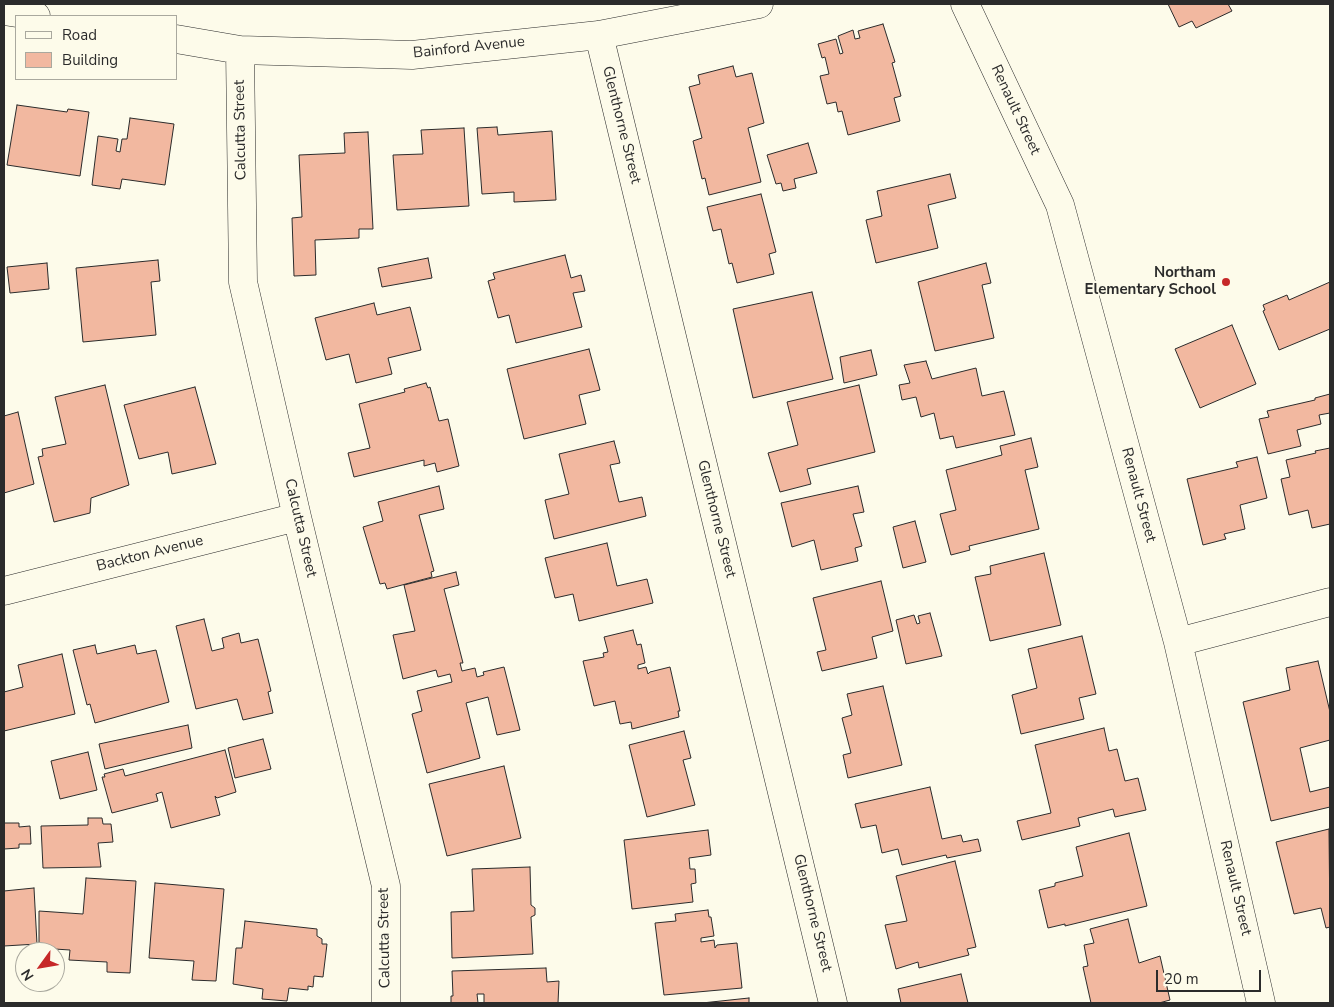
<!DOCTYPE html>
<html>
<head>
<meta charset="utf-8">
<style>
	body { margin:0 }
	#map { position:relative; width:1334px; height:1007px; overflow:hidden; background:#fdfbea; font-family:"Nunito Sans",sans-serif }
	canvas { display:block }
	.frame { position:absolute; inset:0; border:5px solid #2b2b2b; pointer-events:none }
	.legend { position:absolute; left:15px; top:15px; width:162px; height:65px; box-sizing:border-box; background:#fdfbea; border:1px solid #a9a89e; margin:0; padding:6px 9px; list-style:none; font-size:15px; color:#2b2b2b }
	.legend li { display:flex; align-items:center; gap:10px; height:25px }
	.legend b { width:25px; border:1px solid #a9a89e }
	.north { position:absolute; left:15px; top:942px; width:50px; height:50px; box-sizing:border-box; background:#fdfbea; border:1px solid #a9a89e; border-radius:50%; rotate:238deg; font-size:14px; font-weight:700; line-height:20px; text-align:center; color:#2b2b2b }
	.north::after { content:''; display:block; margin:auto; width:18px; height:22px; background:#c62828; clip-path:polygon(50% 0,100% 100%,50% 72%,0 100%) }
	.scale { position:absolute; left:1156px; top:970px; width:105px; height:22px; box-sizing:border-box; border:2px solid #2b2b2b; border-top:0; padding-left:6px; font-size:15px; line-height:18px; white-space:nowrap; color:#2b2b2b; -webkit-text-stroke:4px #fdfbea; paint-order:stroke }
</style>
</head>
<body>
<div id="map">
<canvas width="1334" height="1007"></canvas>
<div class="frame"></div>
<ul class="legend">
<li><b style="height:6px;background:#fdfbea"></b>Road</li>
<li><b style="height:14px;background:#f2b8a0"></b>Building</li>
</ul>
<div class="north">N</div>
<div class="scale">20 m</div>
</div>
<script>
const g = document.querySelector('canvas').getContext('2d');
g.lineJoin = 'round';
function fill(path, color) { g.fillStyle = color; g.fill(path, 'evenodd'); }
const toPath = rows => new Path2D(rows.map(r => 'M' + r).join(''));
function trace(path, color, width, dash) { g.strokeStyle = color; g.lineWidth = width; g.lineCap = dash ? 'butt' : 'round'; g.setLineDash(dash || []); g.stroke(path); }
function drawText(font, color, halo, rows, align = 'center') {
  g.font = font + ' "Nunito Sans",sans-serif'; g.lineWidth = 4; g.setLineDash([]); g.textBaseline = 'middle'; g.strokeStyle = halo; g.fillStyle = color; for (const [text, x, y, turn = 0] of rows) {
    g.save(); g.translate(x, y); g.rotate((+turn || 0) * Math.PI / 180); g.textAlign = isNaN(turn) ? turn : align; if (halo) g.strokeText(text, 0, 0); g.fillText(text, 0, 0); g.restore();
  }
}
const building = toPath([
	[1168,4,1228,4,1232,11,1196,28,1192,21,1179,27,1168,4],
	[883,24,895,62,892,63,901,96,894,98,900,121,848,135,842,111,838,112,836,102,827,104,820,76,829,74,825,57,822,58,818,44,836,39,840,54,843,53,838,36,853,30,855,39,860,38,858,31,883,24],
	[733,66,736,77,752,73,764,123,748,128,761,182,709,195,705,178,702,179,693,141,702,138,689,87,700,84,698,75,733,66],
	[17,105,67,112,68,109,89,112,80,176,7,165,17,105],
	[130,118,174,124,165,185,122,179,120,189,92,185,98,136,118,139,116,151,120,152,122,139,127,139,130,118],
	[497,127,498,135,552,131,556,200,514,202,514,192,482,194,477,128,497,127],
	[464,128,469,206,397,210,393,155,423,154,421,130,464,128],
	[368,132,373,229,359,229,359,238,315,240,316,275,294,276,292,218,302,217,299,155,345,153,344,133,368,132],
	[808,143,817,173,794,179,796,188,783,191,781,183,776,184,767,155,808,143],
	[950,174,956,198,928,205,938,248,876,263,866,220,882,216,877,191,950,174],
	[761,194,776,252,769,254,774,274,737,283,732,263,729,264,721,229,713,231,707,207,761,194],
	[565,255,571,278,581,275,585,291,573,293,582,327,516,343,509,315,498,318,488,281,495,279,493,273,565,255],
	[428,258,432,278,382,287,378,268,428,258],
	[158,260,160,281,151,282,156,335,83,342,76,268,158,260],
	[47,263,49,289,10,293,7,267,47,263],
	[986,263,991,283,982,285,994,338,935,351,918,282,986,263],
	[1330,282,1330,329,1279,350,1263,311,1265,310,1263,305,1287,295,1289,300,1330,282],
	[812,292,833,379,753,398,733,309,812,292],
	[374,303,377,315,410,307,421,350,388,358,392,374,356,383,349,354,326,360,315,318,374,303],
	[1232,325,1256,384,1200,408,1175,349,1232,325],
	[589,349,600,390,579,395,586,424,524,439,507,369,589,349],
	[871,350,877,375,844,383,840,357,871,350],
	[926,361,932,379,976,368,982,396,1004,391,1015,435,956,448,953,436,940,439,934,413,921,417,916,397,902,400,899,385,910,383,904,365,926,361],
	[426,383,428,388,430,387,439,421,448,419,459,466,437,472,435,463,424,466,424,460,354,477,348,453,370,448,359,404,405,392,404,389,426,383],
	[105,385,129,485,91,498,90,513,54,522,38,457,43,456,42,449,66,444,55,397,105,385],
	[859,385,875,452,807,469,811,484,780,492,768,453,798,445,787,402,859,385],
	[195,387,216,464,172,474,168,452,139,459,124,405,195,387],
	[1330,394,1330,413,1319,415,1321,424,1297,430,1301,446,1268,454,1259,419,1269,417,1267,411,1315,400,1315,398,1330,394],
	[18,412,34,484,4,493,4,416,18,412],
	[1031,438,1038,467,1025,470,1039,529,969,546,970,550,951,555,940,514,956,510,946,470,1002,455,1000,446,1031,438],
	[614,441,620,463,610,465,619,502,642,497,646,516,554,539,545,500,569,494,559,454,614,441],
	[1330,448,1330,524,1312,528,1308,510,1289,515,1281,479,1290,477,1286,460,1316,453,1315,451,1330,448],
	[1257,457,1267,498,1240,505,1245,529,1224,534,1226,539,1203,545,1187,479,1238,467,1236,462,1257,457],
	[439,486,444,509,419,515,434,571,431,572,432,577,387,589,385,583,380,584,363,527,383,521,378,502,439,486],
	[858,486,864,512,853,514,862,546,855,548,858,561,821,570,814,540,792,547,781,503,858,486],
	[915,521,926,562,903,568,893,527,915,521],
	[607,543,617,586,647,579,653,603,579,621,573,594,555,598,545,558,607,543],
	[1044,553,1061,625,990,641,975,577,991,574,990,566,1044,553],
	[456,572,459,585,444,589,463,663,460,663,462,671,475,668,477,677,484,675,483,672,504,667,520,730,497,735,488,697,466,703,480,758,427,773,412,714,422,711,417,691,452,682,450,674,438,677,436,670,403,679,393,635,415,631,404,585,456,572],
	[881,581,893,631,872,637,877,658,822,671,817,652,826,650,813,598,881,581],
	[930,613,942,656,906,664,896,620,914,615,917,624,920,623,918,616,930,613],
	[204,619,212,651,224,648,222,638,239,633,241,643,258,639,271,691,268,692,273,713,243,720,237,699,196,709,176,626,204,619],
	[633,630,637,645,641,644,645,663,638,665,638,669,646,667,648,674,650,672,670,667,680,711,678,711,679,717,632,729,631,722,620,724,615,701,594,706,583,661,604,657,603,653,608,652,604,637,633,630],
	[1082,636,1096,694,1079,698,1084,719,1021,734,1012,695,1037,688,1028,649,1082,636],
	[95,645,97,654,135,645,137,654,156,650,169,702,95,723,90,704,87,705,73,650,95,645],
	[62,654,75,714,4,731,4,692,23,687,18,665,62,654],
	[1318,661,1330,712,1330,740,1300,748,1310,792,1330,787,1330,807,1271,821,1243,702,1290,690,1286,668,1318,661],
	[883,686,902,765,848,778,843,755,851,753,842,718,852,715,847,694,883,686],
	[188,725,192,748,105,769,99,744,188,725],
	[1104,728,1109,751,1117,749,1125,781,1138,778,1146,810,1115,817,1113,809,1078,818,1080,826,1022,840,1017,821,1051,813,1035,745,1104,728],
	[684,731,691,758,683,760,695,805,647,817,629,745,684,731],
	[263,739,271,769,235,778,228,748,263,739],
	[225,750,236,792,217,798,215,796,220,815,171,828,162,792,156,794,158,801,112,813,102,777,105,777,104,774,123,769,125,776,225,750],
	[88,752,97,790,60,799,51,761,88,752],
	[504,766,521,838,447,856,429,784,504,766],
	[930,787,942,839,961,835,963,842,978,839,981,851,947,858,946,855,902,865,898,849,882,853,876,825,861,828,855,804,930,787],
	[88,818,102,818,103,824,111,824,113,842,98,843,101,867,43,868,41,826,88,825,88,818],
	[4,823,19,823,19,827,30,826,31,844,19,844,19,848,4,849,4,823],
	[1329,829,1330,927,1326,928,1321,908,1294,914,1276,842,1329,829],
	[708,830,711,855,689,858,690,869,695,869,696,883,691,884,693,902,632,909,624,840,708,830],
	[1129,833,1147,906,1065,926,1065,924,1048,928,1039,890,1055,886,1055,883,1083,876,1076,847,1129,833],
	[955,861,976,947,967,949,969,955,953,959,919,968,918,962,896,969,885,925,907,921,896,876,955,861],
	[530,867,531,905,535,908,535,915,531,917,533,954,452,958,451,912,474,911,472,869,530,867],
	[86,878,136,881,130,973,107,972,107,962,69,960,70,950,39,948,39,911,83,914,86,878],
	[155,883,224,889,216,981,192,980,194,961,149,958,155,883],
	[34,888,37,944,4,946,4,891,34,888],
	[708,910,709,917,711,917,714,936,701,938,701,942,714,940,715,948,717,945,737,943,742,988,664,995,655,923,676,921,675,914,708,910],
	[1128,919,1139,963,1160,956,1170,1000,1159,1003,1091,1003,1083,967,1088,966,1084,945,1094,943,1090,929,1128,919],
	[245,921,317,929,317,936,322,939,322,944,327,944,323,977,314,976,313,987,308,986,308,990,289,988,287,1001,262,999,263,989,233,984,236,948,242,948,245,921],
	[546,968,547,982,559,981,558,1003,484,1003,484,994,477,994,478,1003,451,1003,451,996,453,996,452,971,546,968],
	[961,974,968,1003,901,1003,898,989,961,974],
	[749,998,749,1003,702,1003,749,998]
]);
const minor = toPath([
	[965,4,1060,205,1178,642,1261,1003],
	[4,11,36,16],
	[599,35,833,1003],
	[176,39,240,50,412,55,599,35,759,4],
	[240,50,243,282,297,517,386,886,386,1003],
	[4,591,297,517],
	[1178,642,1330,602]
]);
const markers = [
	[1226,282,5,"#c62828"]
];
const streetNames = [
	["Bainford Avenue",469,48,-6],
	["Renault Street",1015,110,65],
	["Glenthorne Street",621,125,76],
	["Calcutta Street",241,130,-91],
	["Renault Street",1138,495,75],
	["Glenthorne Street",716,519,76],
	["Calcutta Street",300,528,77],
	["Backton Avenue",150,554,-14],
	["Renault Street",1235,888,77],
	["Glenthorne Street",812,913,76],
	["Calcutta Street",385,938,-91]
];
const poiNames = [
	["Northam",1216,273],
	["Elementary School",1216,290]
];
fill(building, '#f2b8a0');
trace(building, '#2b2b2b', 1);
trace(minor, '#2b2b2b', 29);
trace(minor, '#fdfbea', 28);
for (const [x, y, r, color] of markers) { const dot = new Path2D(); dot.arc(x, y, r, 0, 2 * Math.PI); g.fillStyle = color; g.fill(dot); trace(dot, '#fdfbea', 2); }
drawText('15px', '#2b2b2b', '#fdfbea', streetNames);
drawText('bold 15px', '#2b2b2b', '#fdfbea', poiNames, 'right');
</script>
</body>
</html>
